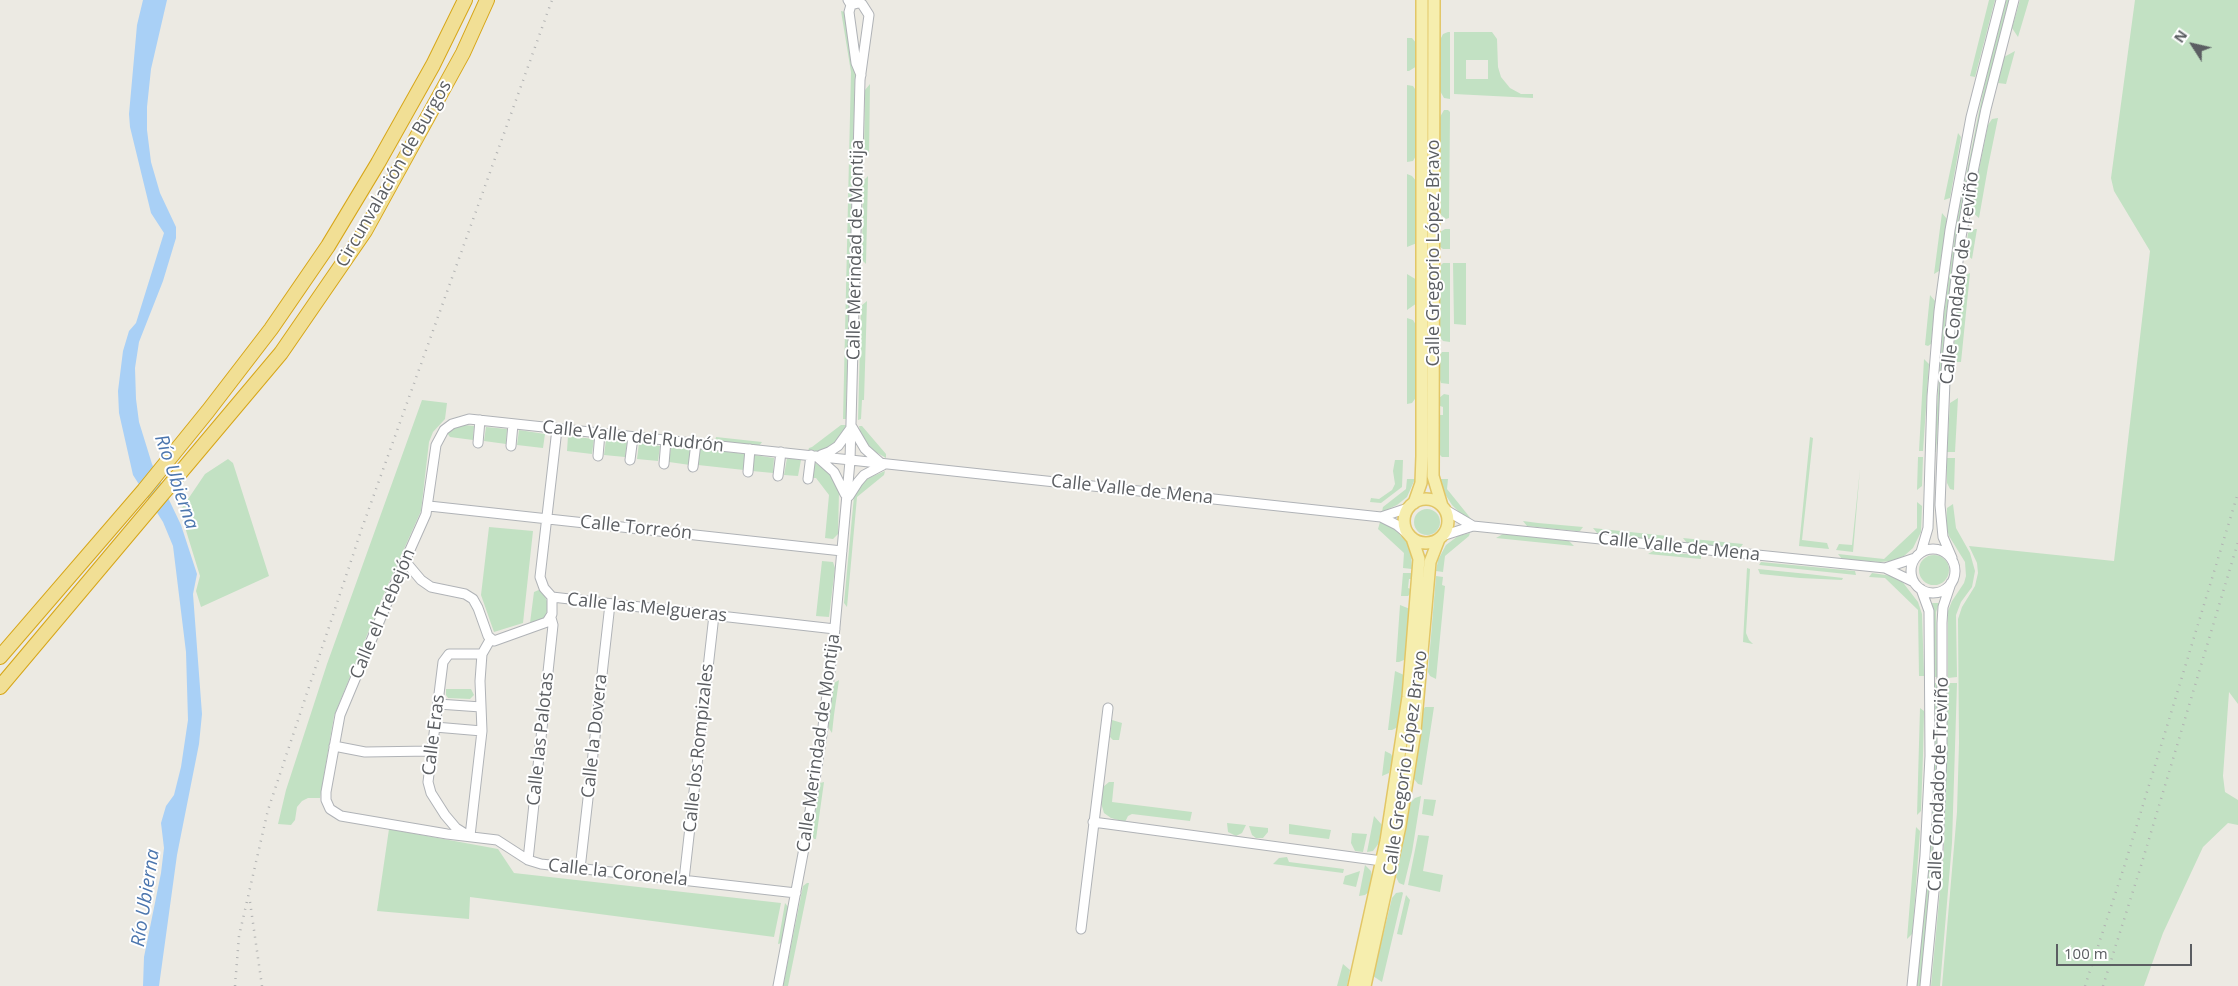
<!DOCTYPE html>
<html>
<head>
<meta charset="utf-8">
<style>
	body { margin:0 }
	#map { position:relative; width:2238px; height:986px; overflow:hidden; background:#eceae3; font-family:"Open Sans",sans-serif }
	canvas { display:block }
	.north { position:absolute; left:2168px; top:20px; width:50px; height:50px; -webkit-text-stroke:4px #fff; paint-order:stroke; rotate:305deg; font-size:14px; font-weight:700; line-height:20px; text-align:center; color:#5b5e62 }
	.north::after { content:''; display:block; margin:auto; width:18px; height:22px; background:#5b5e62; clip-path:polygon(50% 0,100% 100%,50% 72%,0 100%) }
	.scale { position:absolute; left:2056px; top:944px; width:136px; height:22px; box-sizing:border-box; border:2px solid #5b5e62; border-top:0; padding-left:6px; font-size:15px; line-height:18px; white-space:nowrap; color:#5b5e62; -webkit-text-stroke:4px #fff; paint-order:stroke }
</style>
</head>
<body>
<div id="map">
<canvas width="2238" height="986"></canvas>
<div class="north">N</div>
<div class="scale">100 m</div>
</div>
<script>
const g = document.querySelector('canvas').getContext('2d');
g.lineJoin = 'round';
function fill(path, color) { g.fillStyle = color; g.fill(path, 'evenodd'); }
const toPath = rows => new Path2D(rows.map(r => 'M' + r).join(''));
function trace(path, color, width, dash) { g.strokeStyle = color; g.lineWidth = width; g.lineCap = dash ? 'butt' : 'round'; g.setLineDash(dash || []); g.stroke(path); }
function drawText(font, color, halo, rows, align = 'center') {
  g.font = font + ' "Open Sans",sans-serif'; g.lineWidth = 4; g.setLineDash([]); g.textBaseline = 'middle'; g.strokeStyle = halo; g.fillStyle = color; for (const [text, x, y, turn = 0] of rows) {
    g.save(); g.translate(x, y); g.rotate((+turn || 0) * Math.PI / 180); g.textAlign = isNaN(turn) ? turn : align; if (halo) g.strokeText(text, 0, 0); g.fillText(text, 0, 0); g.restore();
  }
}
const green = toPath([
	[1989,0,1995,0,1975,77,1970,76],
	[2006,0,2009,0,1981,109,1958,230,1945,326,1936,452,1934,452,1943,321,1956,225,1985,82],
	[2020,0,2029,0,2018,37,2012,28],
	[2135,0,2238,0,2238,704,2229,692,2223,776,2225,792,2238,800,2238,825,2228,823,2203,847,2163,933,2144,986,1942,986,1957,812,1959,743,1958,619,1962,607,1975,586,1978,573,1977,563,1969,546,2114,561,2150,251,2114,191,2111,178],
	[841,11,845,12,855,74,846,419,843,419,851,72],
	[1448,32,1450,32,1450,99,1444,98,1440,91,1440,40,1443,34],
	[1454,32,1492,32,1497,39,1498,67,1501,77,1510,88,1521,94,1533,94,1533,98,1454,94],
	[1466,60,1488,60,1488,79,1466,79],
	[1407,38,1412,38,1417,44,1417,66,1409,71,1407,71],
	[2015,51,2006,84,1998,83,2004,57],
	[870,84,869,157,864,153,865,90],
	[1407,85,1413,86,1417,92,1417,154,1413,161,1407,162],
	[1444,110,1448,110,1450,112,1449,218,1446,219,1440,214,1440,117],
	[1998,118,1988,167,1979,218,1972,212,1977,179,1988,125,1992,119],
	[1958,133,1961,137,1950,198,1944,200],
	[1407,174,1412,176,1417,182,1417,243,1407,247],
	[868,176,866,264,862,260,862,255,863,181],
	[1942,213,1947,219,1939,271,1934,274],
	[1445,229,1450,229,1450,249,1443,249,1439,246,1440,232],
	[1975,229,1977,229,1972,259,1967,255,1966,250,1968,233],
	[1443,263,1450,263,1450,342,1443,341,1439,336,1440,266],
	[1453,263,1466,263,1466,325,1454,324],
	[1970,273,1961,362,1957,362,1953,358,1959,293,1962,277],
	[1407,274,1417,280,1417,303,1407,310],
	[1930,295,1935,301,1931,344,1928,346,1925,345],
	[867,301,864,400,862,400,861,419,858,420,861,306],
	[1407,318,1413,320,1416,325,1417,396,1412,403,1407,404],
	[1442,352,1449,352,1449,384,1441,383,1440,380,1440,355],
	[1924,359,1929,364,1923,451,1919,451],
	[1444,394,1449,395,1449,457,1442,457,1439,454,1439,415,1443,415,1443,407,1440,406,1439,398],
	[1958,398,1955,452,1947,452,1950,403],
	[422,400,447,403,445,419,433,432,429,442,421,511,383,596,334,716,320,798,308,798,302,801,297,807,295,820,291,825,278,824,286,790,327,664],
	[465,425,474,426,473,440,450,437,447,433,456,427],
	[841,425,846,425,842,436,830,448,819,451,808,451,809,448,812,447],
	[859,426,862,426,886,454,886,458,869,448,861,436],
	[486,427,507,429,506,444,484,441],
	[519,430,545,434,543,448,517,445],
	[568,436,594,439,592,454,567,451],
	[716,437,762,442,759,446,715,441],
	[1810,437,1813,438,1802,540,1827,543,1829,549,1799,546],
	[606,440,627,442,625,457,604,455],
	[639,443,660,446,658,461,637,459],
	[671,447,691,449,690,465,669,462],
	[700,449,746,454,744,470,698,465],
	[754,455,774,458,773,473,752,471],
	[1918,457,1923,457,1922,486,1917,490],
	[787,458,801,460,798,476,784,475],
	[1947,458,1955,458,1954,490,1950,489,1947,483],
	[228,459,233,463,269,576,201,607,196,591,200,576,180,511,205,474],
	[1395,460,1403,460,1402,487,1381,503,1370,502,1371,498,1379,499,1392,490,1395,484,1393,471],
	[814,462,832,475,839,492,838,534,833,539,825,538,829,495,816,478,812,478],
	[1860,469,1853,552,1836,550,1839,544,1852,545],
	[885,471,884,475,857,497,847,607,844,603,854,496,864,480],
	[1407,479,1415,479,1407,497,1397,505,1382,512,1383,507,1406,489],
	[1440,479,1448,479,1447,489,1472,520,1463,516,1452,505,1445,494],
	[1917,502,1922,506,1921,532,1913,548,1904,556,1892,561,1880,562,1842,559,1838,554,1884,559,1917,528],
	[1953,504,1956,528,1970,553,1975,571,1972,587,1961,602,1956,615,1957,677,1948,678,1948,611,1952,601,1964,583,1966,576,1965,562,1949,536,1946,526,1947,508],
	'1414 522a13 13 0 1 1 26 0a13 13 0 1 1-26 0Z',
	[1523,521,1538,523,1583,527,1580,531,1576,531,1527,526],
	[1380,522,1392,527,1407,541,1411,552,1412,569,1403,568,1404,553,1378,529],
	[489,527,533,531,523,623,494,632,481,595],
	[1593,528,1667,536,1661,540,1597,533],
	[1470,533,1469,536,1445,556,1443,572,1436,571,1438,560,1446,545,1458,536],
	[1503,534,1569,541,1574,546,1496,538],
	[1683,538,1743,544,1740,548,1687,543],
	[1655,550,1685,554,1701,555,1701,559,1648,554],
	'1919 570a15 15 0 1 1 30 0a15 15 0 1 1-30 0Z',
	[822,561,833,562,835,568,829,617,816,616],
	[1761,562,1855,571,1856,575,1759,565],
	[1747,568,1750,569,1746,633,1749,640,1753,644,1743,642],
	[1758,569,1808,574,1843,578,1842,580,1800,578,1760,574],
	[1403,573,1412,573,1412,579,1409,579,1408,588,1411,589,1411,593,1408,596,1401,596],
	[1872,573,1892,576,1901,580,1918,602,1922,614,1924,676,1919,676,1918,610,1885,578,1869,577],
	[1436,576,1443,577,1442,585,1445,586,1436,679,1430,676,1428,672],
	[541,589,548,603,547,611,544,619,532,627,530,623,534,592],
	[1932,603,1939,603,1936,612,1937,677,1935,677],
	[1400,605,1410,609,1406,657,1404,660,1399,662,1396,662],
	[1395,671,1404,675,1398,727,1392,730,1388,730],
	[839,680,834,715,832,733,828,727,834,683],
	[1935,683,1937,683,1937,752,1932,859,1922,977,1920,986,1917,986,1931,830],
	[1948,683,1957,683,1952,843,1940,986,1931,986,1944,848],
	[446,689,471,689,474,695,470,699,448,698,446,695],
	[1425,707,1434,707,1422,785,1418,784,1414,779,1414,772,1423,710],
	[1920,708,1924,711,1923,755,1921,811,1917,815],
	[1112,720,1122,723,1119,740,1113,740,1110,737],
	[1385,751,1391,754,1393,758,1389,773,1382,776],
	[824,782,816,839,814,839,812,835,820,783],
	[1109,782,1114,782,1112,802,1192,812,1190,821,1132,814,1128,816,1125,822,1111,818,1104,813,1101,803,1103,787],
	[1421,796,1412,852,1404,885,1399,883,1396,877,1410,803,1415,798],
	[1424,799,1436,800,1433,816,1422,814],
	[1374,816,1382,825,1379,843,1373,851,1367,852],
	[1227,823,1246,825,1242,833,1236,836,1228,832],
	[1289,824,1331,830,1329,839,1289,834],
	[1249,826,1268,828,1268,832,1263,838,1256,838,1252,835],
	[1916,827,1920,831,1914,913,1912,934,1907,939],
	[389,829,498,849,514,873,781,903,774,937,470,897,469,919,377,911],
	[1352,833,1367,834,1363,852,1355,851,1351,843],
	[1418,835,1429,836,1423,871,1443,875,1440,892,1408,885],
	[1287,857,1289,862,1344,869,1343,873,1273,864,1279,858],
	[1365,865,1371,871,1372,877,1370,891,1365,895,1359,896],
	[1360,871,1356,887,1343,884,1345,876],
	[807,883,809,883,788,986,783,986,803,886],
	[1402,892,1403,893,1382,982,1373,976,1392,898,1396,893],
	[1406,895,1410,900,1402,935,1397,934],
	[785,903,789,908,782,943,778,944],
	[1343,964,1350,970,1347,986,1337,986]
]);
const water = toPath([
	[143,0,167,0,151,69,147,107,147,130,151,162,160,193,176,227,176,238,163,281,139,342,135,368,136,399,139,422,152,464,181,525,197,574,193,594,202,714,199,744,177,855,159,986,143,986,144,957,161,873,164,848,161,823,166,806,174,795,181,767,188,720,186,652,173,546,163,522,133,475,119,413,118,391,123,351,129,331,136,323,164,233,151,213,130,127,129,114,137,25]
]);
const minor = toPath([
	[848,0,851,5,849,12,856,63,861,75],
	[852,427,865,449,883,465],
	[478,443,480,420],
	[511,446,513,424],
	[821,455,829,452,838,446,851,428],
	[598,456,600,433],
	[816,456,834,472,845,494],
	[630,460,633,437],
	[664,464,666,440],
	[693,467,696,443],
	[748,472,750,449],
	[778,476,781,452],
	[808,479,811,455],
	[849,496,858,482,864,475,883,465],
	[429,506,842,551],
	[1444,509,1473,526,1885,568,1914,582],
	[1381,517,1408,508],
	[1442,536,1473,526],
	'1911 571a22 22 0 1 1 44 0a22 22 0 1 1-44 0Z',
	[1921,552,1928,528,1932,396,1939,311,1950,230,1971,117,2001,0],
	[1952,558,1943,537,1940,505,1945,381,1952,311,1961,237,1974,167,1986,109,2014,0],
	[405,561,421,580,431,587,465,594,473,599,478,608,488,636,494,641,547,622,552,614,552,597],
	[1885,568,1915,558],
	[552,597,835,629],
	[552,597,544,588,540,577,557,429],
	[438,704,481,707],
	[435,727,482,731],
	[334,746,365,752,432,751],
	[1093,822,1382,861],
	[467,835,456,828,445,815,431,793,428,782,443,662,449,654,482,654],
	[470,836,482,731,480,681,482,654,490,640],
	[528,860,553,625,551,618],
	[580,869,610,604],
	[684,880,714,615],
	[796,893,541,864,528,860,497,840,447,834,341,816,330,809,326,800,326,792,340,715,397,579,426,514,436,445,444,430,452,424,469,419,1381,517,1397,525,1409,535],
	[1081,929,1108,708],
	[778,986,805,843,822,735,834,638,850,461,860,80,869,15,862,4,858,3,851,5],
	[1912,986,1925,856,1930,756,1929,611,1921,589],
	[1925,986,1938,849,1942,754,1942,623,1943,607,1951,583]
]);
const major = toPath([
	[1434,0,1433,476,1442,506],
	'1404 521a22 22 0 1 1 44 0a22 22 0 1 1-44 0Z',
	[1414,503,1421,483,1422,456,1422,0],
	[1354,986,1386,841,1408,697,1418,572,1419,559,1412,538],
	[1365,986,1400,826,1415,731,1430,562,1439,539]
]);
const highway = toPath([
	[0,657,144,490,208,411,271,329,328,246,378,163,433,65,465,0],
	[0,687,281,353,365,231,463,53,487,0]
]);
const rail = toPath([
	[250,902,262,986],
	[235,986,239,936,268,810,362,528,552,0],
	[2085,986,2125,864,2238,493],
	[2103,986,2140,869,2238,542]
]);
const streetNames = [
	["Circunvalación de Burgos",394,174,-60],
	["Calle Merindad de Montija",856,250,-89],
	["Calle Gregorio López Bravo",1434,253,-90],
	["Calle Condado de Treviño",1960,278,-83],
	["Calle Valle del Rudrón",633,437,6],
	["Calle Valle de Mena",1132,490,6],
	["Calle Torreón",636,528,6],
	["Calle Valle de Mena",1679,547,6],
	["Calle las Melgueras",647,608,6],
	["Calle el Trebejón",383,614,-67],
	["Calle Eras",434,735,-83],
	["Calle la Dovera",595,736,-84],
	["Calle las Palotas",541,739,-84],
	["Calle Merindad de Montija",819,743,-82],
	["Calle los Rompizales",699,748,-84],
	["Calle Gregorio López Bravo",1406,763,-82],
	["Calle Condado de Treviño",1939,784,-88],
	["Calle la Coronela",618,873,6]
];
const waterNames = [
	["Río Ubierna",176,482,71],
	["Río Ubierna",146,898,-81]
];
fill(green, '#c2e1c3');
fill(water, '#a9d0f6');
trace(minor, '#b0b3b7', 11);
trace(major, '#e2c666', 14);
trace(highway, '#d7a618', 16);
trace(minor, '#fff', 9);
trace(major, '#f6eeae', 11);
trace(highway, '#f1df95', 14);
trace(rail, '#b1b2b2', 2.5, [1, 6]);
drawText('18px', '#5b5e62', '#fff', streetNames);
drawText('italic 19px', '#4c76ae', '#fff', waterNames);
</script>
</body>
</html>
